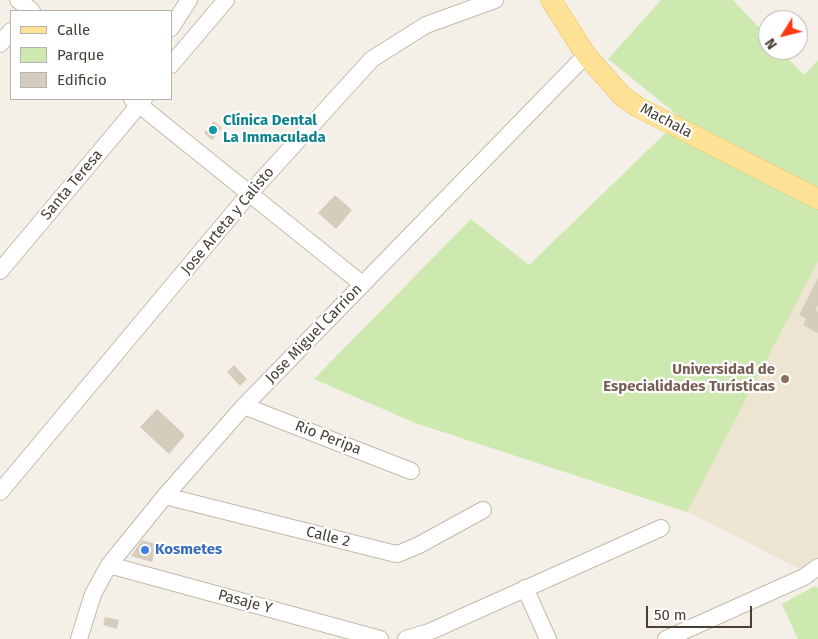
<!DOCTYPE html>
<html>
<head>
<meta charset="utf-8">
<style>
	body { margin:0 }
	#map { position:relative; width:818px; height:639px; overflow:hidden; background:#f4f0e7; font-family:"Fira Sans",sans-serif }
	canvas { display:block }
	.legend { position:absolute; left:10px; top:10px; width:162px; height:90px; box-sizing:border-box; background:#fff; border:1px solid #b5b3af; margin:0; padding:6px 9px; list-style:none; font-size:15px; color:#474036 }
	.legend li { display:flex; align-items:center; gap:10px; height:25px }
	.legend b { width:25px; border:1px solid #b5b3af }
	.north { position:absolute; left:758px; top:10px; width:50px; height:50px; box-sizing:border-box; background:#fff; border:1px solid #b5b3af; border-radius:50%; rotate:234deg; font-size:14px; font-weight:700; line-height:20px; text-align:center; color:#474036 }
	.north::after { content:''; display:block; margin:auto; width:18px; height:22px; background:#fd3914; clip-path:polygon(50% 0,100% 100%,50% 72%,0 100%) }
	.scale { position:absolute; left:646px; top:606px; width:106px; height:22px; box-sizing:border-box; border:2px solid #474036; border-top:0; padding-left:6px; font-size:15px; line-height:18px; white-space:nowrap; color:#474036; -webkit-text-stroke:4px #fff; paint-order:stroke }
</style>
</head>
<body>
<div id="map">
<canvas width="818" height="639"></canvas>
<ul class="legend">
<li><b style="height:6px;background:#ffe295"></b>Calle</li>
<li><b style="height:14px;background:#cee9af"></b>Parque</li>
<li><b style="height:14px;background:#d6ccbc"></b>Edificio</li>
</ul>
<div class="north">N</div>
<div class="scale">50 m</div>
</div>
<script>
const g = document.querySelector('canvas').getContext('2d');
g.lineJoin = 'round';
function fill(path, color) { g.fillStyle = color; g.fill(path, 'evenodd'); }
const toPath = rows => new Path2D(rows.map(r => 'M' + r).join(''));
function trace(path, color, width, dash) { g.strokeStyle = color; g.lineWidth = width; g.lineCap = dash ? 'butt' : 'round'; g.setLineDash(dash || []); g.stroke(path); }
function drawText(font, color, halo, rows, align = 'center') {
  g.font = font + ' "Fira Sans",sans-serif'; g.lineWidth = 4.5; g.setLineDash([]); g.textBaseline = 'middle'; g.strokeStyle = halo; g.fillStyle = color; for (const [text, x, y, turn = 0] of rows) {
    g.save(); g.translate(x, y); g.rotate((+turn || 0) * Math.PI / 180); g.textAlign = isNaN(turn) ? turn : align; if (halo) g.strokeText(text, 0, 0); g.fillText(text, 0, 0); g.restore();
  }
}
const education = toPath([
	[818,246,818,578,687,512]
]);
const green = toPath([
	[661,0,733,0,768,37,768,50,780,50,804,75,818,60,818,261,687,512,415,423,314,379,471,219,529,265,681,118,608,59],
	[815,586,818,588,818,639,798,639,782,604]
]);
const building = toPath([
	[214,121,222,128,212,140,204,133],
	[335,195,352,210,336,229,318,213],
	[818,278,818,305,815,310,818,312,818,333,803,325,806,319,799,315],
	[234,365,247,379,240,386,227,372],
	[157,409,185,435,169,454,140,427],
	[142,540,156,544,152,562,131,556],
	[105,617,119,620,117,629,103,625]
]);
const minor = toPath([
	[18,0,32,11],
	[171,28,189,0],
	[0,44,11,31],
	[171,65,226,0],
	[132,99,362,284],
	[0,271,144,99],
	[244,406,411,471],
	[0,492,250,193,372,59,426,25,495,0],
	[165,496,392,553,398,554,419,545,483,510],
	[109,565,380,639],
	[525,588,548,639],
	[79,639,93,594,109,565,165,496,244,406,586,55],
	[406,639,429,632,661,528],
	[666,639,804,577,818,567]
]);
const major = toPath([
	[551,0,586,55,623,97,638,107,818,199]
]);
const markers = [
	[213,130,5,"#0f9aa8"],
	[785,379,5,"#8d6e63"],
	[145,550,5,"#3f7fe0"]
];
const cultureNames = [
	["Clínica Dental",223,121],
	["La Immaculada",223,138]
];
const streetNames = [
	["Machala",666,121,28],
	["Santa Teresa",72,185,-50],
	["Jose Arteta y Calisto",228,221,-50],
	["Jose Miguel Carrion",314,334,-46],
	["Rio Peripa",328,438,21],
	["Calle 2",328,537,14],
	["Pasaje Y",245,602,15]
];
const educationNames = [
	["Universidad de",775,370],
	["Especialidades Turísticas",775,387]
];
const shopNames = [
	["Kosmetes",155,550]
];
fill(education, '#ede5d1');
fill(green, '#cee9af');
fill(building, '#d6ccbc');
trace(minor, '#c2bbac', 18);
trace(major, '#e6c063', 21);
trace(minor, '#fff', 16);
trace(major, '#ffe295', 20);
for (const [x, y, r, color] of markers) { const dot = new Path2D(); dot.arc(x, y, r, 0, 2 * Math.PI); g.fillStyle = color; g.fill(dot); trace(dot, '#fff', 2); }
drawText('bold 15px', '#0d838f', '#fff', cultureNames, 'left');
drawText('15px', '#474036', '#fff', streetNames);
drawText('bold 15px', '#785e54', '#fff', educationNames, 'right');
drawText('bold 15px', '#366cbe', '#fff', shopNames, 'left');
</script>
</body>
</html>
